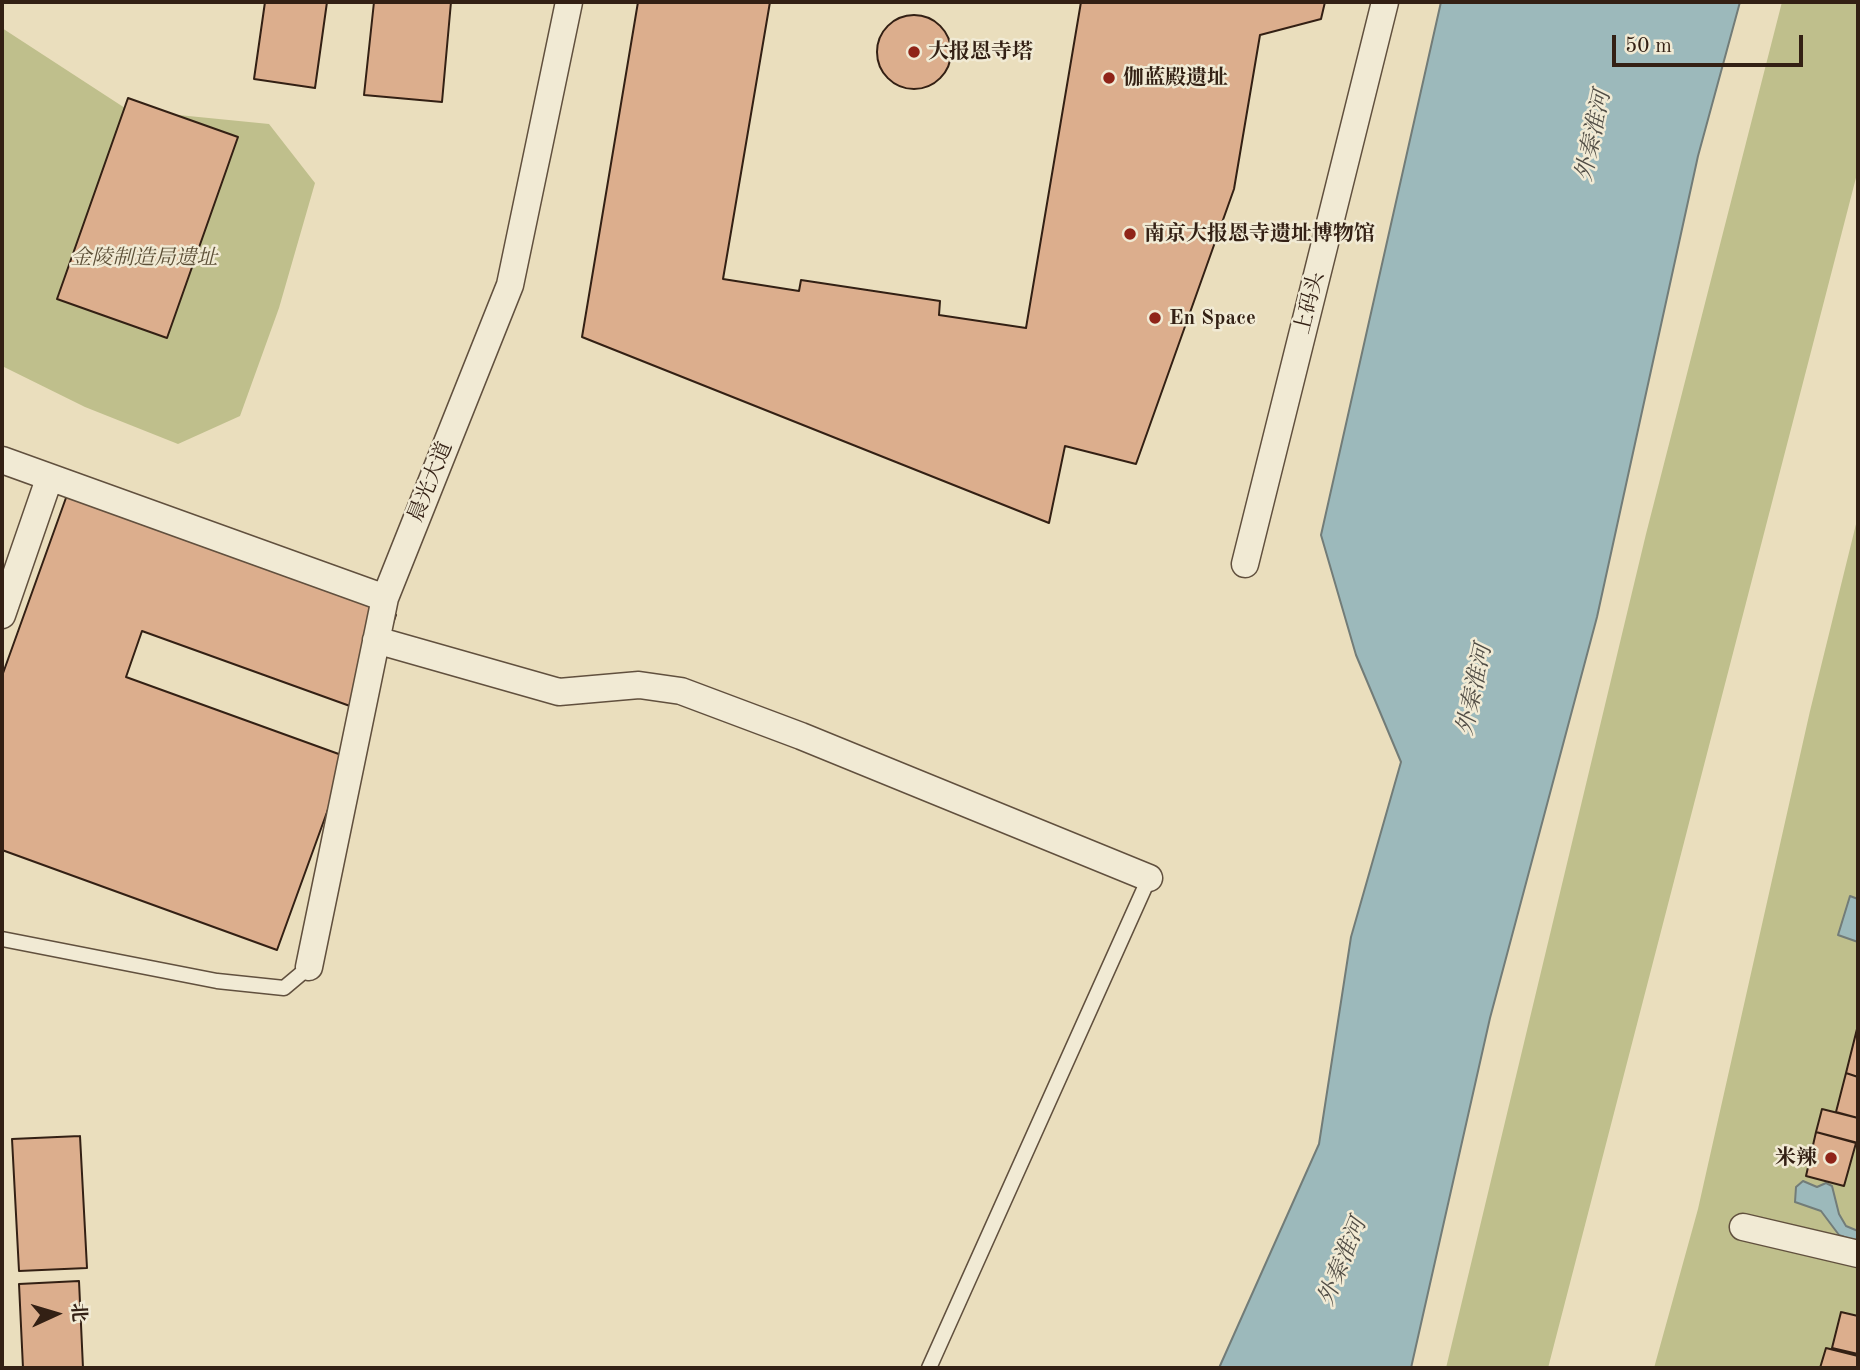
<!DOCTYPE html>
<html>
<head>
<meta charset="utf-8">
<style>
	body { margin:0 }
	#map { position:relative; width:1860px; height:1370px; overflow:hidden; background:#eadebd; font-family:"Old Standard TT","Noto Serif SC",serif }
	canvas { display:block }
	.frame { position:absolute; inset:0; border:4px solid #332014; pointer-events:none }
	.north { position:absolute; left:21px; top:1279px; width:70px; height:70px; -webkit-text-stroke:5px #f1ead4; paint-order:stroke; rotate:86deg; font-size:19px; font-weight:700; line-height:28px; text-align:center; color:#332014 }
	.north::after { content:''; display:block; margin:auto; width:24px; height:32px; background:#332014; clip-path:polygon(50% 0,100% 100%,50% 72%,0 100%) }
	.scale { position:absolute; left:1612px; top:35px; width:191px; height:32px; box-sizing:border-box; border:4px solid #332014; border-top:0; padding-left:9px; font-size:21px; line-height:24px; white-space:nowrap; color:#332014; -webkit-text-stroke:5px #f1ead4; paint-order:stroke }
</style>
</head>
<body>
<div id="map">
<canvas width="1860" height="1370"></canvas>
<div class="frame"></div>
<div class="north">北</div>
<div class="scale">50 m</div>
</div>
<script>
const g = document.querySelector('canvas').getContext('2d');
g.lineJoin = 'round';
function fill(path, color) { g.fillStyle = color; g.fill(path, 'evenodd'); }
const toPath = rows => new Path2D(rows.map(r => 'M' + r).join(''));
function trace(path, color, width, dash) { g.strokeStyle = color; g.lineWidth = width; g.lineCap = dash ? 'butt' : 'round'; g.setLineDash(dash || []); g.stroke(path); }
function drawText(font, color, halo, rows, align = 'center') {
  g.font = font + ' "Old Standard TT","Noto Serif SC",serif'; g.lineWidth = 5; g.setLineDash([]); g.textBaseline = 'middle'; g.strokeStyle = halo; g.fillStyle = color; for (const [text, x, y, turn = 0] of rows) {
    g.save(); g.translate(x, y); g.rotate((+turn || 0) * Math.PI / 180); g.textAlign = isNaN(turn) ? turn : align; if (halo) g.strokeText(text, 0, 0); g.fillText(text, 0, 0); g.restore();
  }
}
const green = toPath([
	[1782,2,1858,2,1858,170,1548,1368,1446,1368,1646,534],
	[2,28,128,110,269,124,315,183,279,308,240,416,178,444,85,407,2,366],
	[1858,516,1858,1368,1654,1368,1698,1209,1810,711]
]);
const water = toPath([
	[1441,2,1740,2,1698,156,1597,617,1490,1018,1411,1368,1219,1368,1319,1144,1351,937,1401,762,1356,655,1321,535,1441,2],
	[1850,896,1858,899,1858,942,1838,935,1850,896],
	[1803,1181,1817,1187,1826,1183,1832,1186,1839,1214,1846,1226,1858,1231,1858,1242,1839,1235,1821,1211,1795,1202,1796,1187,1803,1181]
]);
const building = toPath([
	[265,2,327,2,315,88,254,79,265,2],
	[374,2,451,2,442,102,364,95,374,2],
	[638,2,770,2,723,279,799,291,801,280,940,301,939,315,1026,328,1081,2,1325,2,1321,19,1260,35,1234,189,1136,464,1065,446,1049,523,582,337,638,2],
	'877 52a37 37 0 1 1 74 0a37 37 0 1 1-74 0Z',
	[128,98,238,137,167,338,57,299,128,98],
	[67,495,396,615,361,710,142,631,126,677,347,757,277,950,2,850,2,676,67,495],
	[1858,1025,1858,1077,1846,1073,1858,1025],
	[1846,1073,1858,1077,1858,1118,1836,1112,1846,1073],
	[1822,1109,1858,1118,1858,1143,1816,1132,1822,1109],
	[1816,1132,1856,1143,1844,1186,1806,1176,1816,1132],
	[80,1136,87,1268,19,1271,12,1139,80,1136],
	[79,1281,83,1368,23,1368,19,1284,79,1281],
	[1841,1312,1858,1316,1858,1354,1832,1348,1841,1312],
	[1826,1348,1858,1356,1858,1368,1820,1368,1826,1348]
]);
const lane = toPath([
	[2,939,217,981,284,988,309,967],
	[929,1368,1149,878]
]);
const street = toPath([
	[2,460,385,598],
	[1245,564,1385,2],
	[2,615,49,479],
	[376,640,559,692,639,685,681,691,801,736,1149,878],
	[309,967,385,598,510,285,569,2],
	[1743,1227,1858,1254]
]);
const markers = [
	[914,52,7,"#8f2418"],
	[1109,78,7,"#8f2418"],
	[1130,234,7,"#8f2418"],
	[1155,318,7,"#8f2418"],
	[1831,1158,7,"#8f2418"]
];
const poiNames = [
	["大报恩寺塔",928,52],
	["伽蓝殿遗址",1123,78],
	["南京大报恩寺遗址博物馆",1144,234],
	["En Space",1169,318],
	["米辣",1817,1158,"right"]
];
const parkNames = [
	["金陵制造局遗址",144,258]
];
const streetNames = [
	["上码头",1310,303,-76],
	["晨光大道",431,482,-68]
];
const waterNames = [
	["外秦淮河",1594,136,-78],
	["外秦淮河",1475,690,-78],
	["外秦淮河",1343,1262,-68]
];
fill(green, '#bfbf8c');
fill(water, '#9cb9bb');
trace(water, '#727c78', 2);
fill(building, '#dcae8d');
trace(building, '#332014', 2);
trace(lane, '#61503e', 17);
trace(street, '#61503e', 29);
trace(lane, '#f1ead4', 14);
trace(street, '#f1ead4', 26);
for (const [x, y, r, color] of markers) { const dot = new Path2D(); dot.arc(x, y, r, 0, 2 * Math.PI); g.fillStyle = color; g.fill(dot); trace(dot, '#f1ead4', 2.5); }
drawText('bold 21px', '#332014', '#f1ead4', poiNames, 'left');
drawText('italic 21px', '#5d5038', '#f1ead4', parkNames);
drawText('21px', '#332014', '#f1ead4', streetNames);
drawText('italic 23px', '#524e46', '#f1ead4', waterNames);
</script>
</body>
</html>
